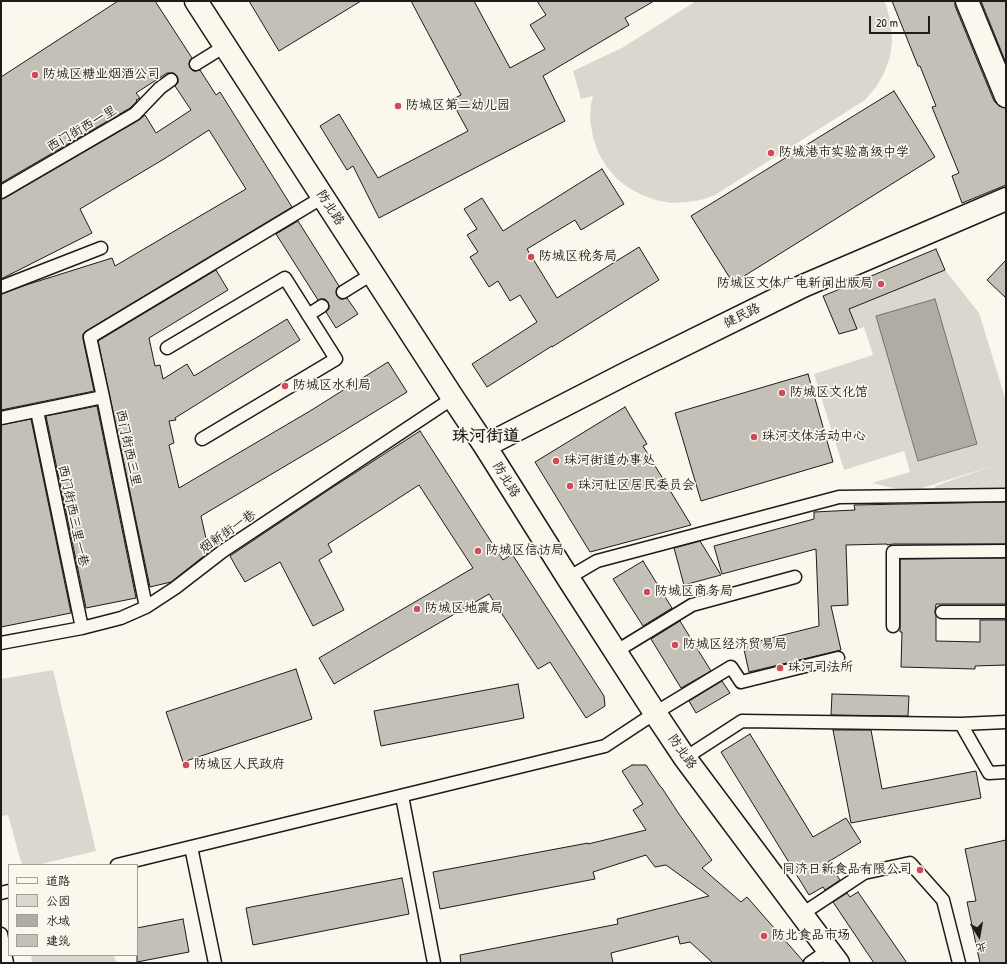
<!DOCTYPE html>
<html>
<head>
<meta charset="utf-8">
<style>
	body { margin:0 }
	#map { position:relative; width:1007px; height:964px; overflow:hidden; background:#fbf7ec; font-family:"Patrick Hand","LXGW WenKai TC",sans-serif }
	canvas { display:block }
	.frame { position:absolute; inset:0; border:2px solid #1c1c1c; pointer-events:none }
	.legend { position:absolute; left:8px; top:864px; width:130px; height:92px; box-sizing:border-box; background:#fbf7ec; border:1px solid #a29f99; margin:0; padding:5px 7px; list-style:none; font-size:12px; color:#1c1c1c }
	.legend li { display:flex; align-items:center; gap:8px; height:20px }
	.legend b { width:20px; border:1px solid #a29f99 }
	.north { position:absolute; left:959px; top:916px; width:40px; height:40px; -webkit-text-stroke:3px #fbf7ec; paint-order:stroke; rotate:169deg; font-size:11px; font-weight:700; line-height:16px; text-align:center; color:#1c1c1c }
	.north::after { content:''; display:block; margin:auto; width:14px; height:18px; background:#1c1c1c; clip-path:polygon(50% 0,100% 100%,50% 72%,0 100%) }
	.scale { position:absolute; left:869px; top:16px; width:61px; height:18px; box-sizing:border-box; border:2px solid #1c1c1c; border-top:0; padding-left:5px; font-size:12px; line-height:14px; white-space:nowrap; color:#1c1c1c; -webkit-text-stroke:3px #fbf7ec; paint-order:stroke }
</style>
</head>
<body>
<div id="map">
<canvas width="1007" height="964"></canvas>
<div class="frame"></div>
<ul class="legend">
<li><b style="height:5px;background:#fbf7ec"></b>道路</li>
<li><b style="height:11px;background:#dad7ce"></b>公园</li>
<li><b style="height:11px;background:#afaca5"></b>水域</li>
<li><b style="height:11px;background:#c3c0b8"></b>建筑</li>
</ul>
<div class="north">北</div>
<div class="scale">20 m</div>
</div>
<script>
const g = document.querySelector('canvas').getContext('2d');
g.lineJoin = 'round';
function fill(path, color) { g.fillStyle = color; g.fill(path, 'evenodd'); }
const toPath = rows => new Path2D(rows.map(r => 'M' + r).join(''));
function trace(path, color, width, dash) { g.strokeStyle = color; g.lineWidth = width; g.lineCap = dash ? 'butt' : 'round'; g.setLineDash(dash || []); g.stroke(path); }
function drawText(font, color, halo, rows, align = 'center') {
  g.font = font + ' "Patrick Hand","LXGW WenKai TC",sans-serif'; g.lineWidth = 3.5; g.setLineDash([]); g.textBaseline = 'middle'; g.strokeStyle = halo; g.fillStyle = color; for (const [text, x, y, turn = 0] of rows) {
    g.save(); g.translate(x, y); g.rotate((+turn || 0) * Math.PI / 180); g.textAlign = isNaN(turn) ? turn : align; if (halo) g.strokeText(text, 0, 0); g.fillText(text, 0, 0); g.restore();
  }
}
const green = toPath([
	[696,1,884,1,887,8,891,24,892,41,890,57,884,73,876,87,865,100,715,195,701,200,686,202,671,203,656,200,642,195,629,188,617,179,606,166,598,152,593,137,590,120,591,104,593,96,581,99,573,71,622,48],
	[936,249,945,270,979,313,1006,401,1006,491,935,491,935,486,996,465,909,492,872,483,910,472,904,451,844,470,814,374,873,355,864,327,839,334,823,296],
	[53,670,96,851,37,865,22,865,8,815,1,816,1,679],
	[31,955,114,955,116,963,32,963]
]);
const water = toPath([
	[935,299,977,444,918,461,876,316,935,299]
]);
const building = toPath([
	[118,1,155,1,192,58,190,60,189,64,190,68,193,71,196,71,200,70,216,95,220,92,292,207,86,331,83,334,83,339,94,391,1,410,1,294,26,285,112,258,115,266,246,189,209,130,164,159,80,209,92,233,1,279,1,199,5,198,139,120,145,115,156,133,191,110,175,86,178,83,178,79,177,76,174,73,167,73,136,93,140,98,136,100,137,101,130,108,1,183,1,77,118,1],
	[249,1,361,1,279,51,249,1],
	[411,1,474,1,510,68,545,49,530,25,546,15,537,1,654,1,625,18,629,25,543,76,565,121,379,218,353,166,347,170,320,126,339,114,378,178,468,131,451,100,461,95,411,1],
	[892,1,955,1,955,6,994,101,999,106,1006,108,1006,185,962,203,952,176,959,173,932,107,936,106,920,66,918,66,892,1],
	[981,1,1006,1,1006,63,981,1],
	[894,91,935,157,733,283,691,216,894,91],
	[602,169,624,204,581,230,575,220,527,249,557,298,639,247,659,280,552,347,552,346,487,387,472,364,537,322,520,295,510,301,498,281,489,287,470,257,478,252,467,235,477,229,464,209,482,198,503,231,602,169],
	[298,221,339,286,337,288,336,292,337,296,340,299,343,299,347,298,358,314,336,328,326,312,329,309,329,306,328,302,325,299,321,299,318,300,276,234,298,221],
	[936,249,945,270,849,309,857,329,839,334,823,296,936,249],
	[1006,260,1006,298,987,280,1006,260],
	[216,270,228,290,149,338,155,366,160,365,163,379,187,364,194,376,287,319,300,340,175,418,176,420,169,421,174,443,169,445,179,488,310,411,388,362,407,392,324,443,201,516,209,552,171,582,150,587,98,341,216,270],
	[808,374,833,462,701,501,675,413,808,374],
	[97,406,136,598,86,608,46,416,97,406],
	[625,407,647,444,643,446,691,525,590,552,535,462,625,407],
	[31,419,71,613,1,627,1,425,31,419],
	[420,431,503,560,512,554,604,696,605,706,586,718,550,662,538,669,489,594,334,684,319,658,473,568,419,485,328,544,332,552,319,560,344,610,313,626,280,562,245,582,236,567,230,556,330,489,420,431],
	[1006,502,1006,544,893,544,887,545,887,544,846,545,848,605,831,606,841,650,749,672,743,645,819,626,816,549,722,574,714,546,814,519,814,512,855,510,854,505,1006,502],
	[700,541,721,575,684,585,674,548,700,541],
	[1006,558,1006,604,936,604,935,612,936,616,936,641,980,642,980,620,1006,620,1006,665,975,666,975,669,901,667,902,632,900,632,900,559,1006,558],
	[643,561,672,608,643,626,613,579,643,561],
	[680,621,711,671,681,688,651,639,680,621],
	[296,669,312,719,183,762,166,712,296,669],
	[722,681,730,693,696,713,689,701,722,681],
	[518,684,524,718,381,746,374,711,518,684],
	[832,694,909,696,908,716,831,715,832,694],
	[833,730,871,730,882,789,976,771,981,798,851,823,833,730],
	[750,734,813,837,846,818,861,842,828,862,840,880,825,890,823,887,809,895,721,752,750,734],
	[632,765,646,765,660,786,662,788,679,814,712,860,702,868,741,902,747,897,803,961,803,963,713,963,690,942,680,944,678,936,611,953,613,963,461,963,460,955,618,924,617,919,709,896,666,865,655,867,646,855,593,872,595,879,440,909,433,872,588,843,588,844,646,830,633,810,643,804,622,771,632,765],
	[1006,840,1006,963,980,963,967,902,976,901,965,849,1006,840],
	[402,878,409,914,253,945,246,908,402,878],
	[858,892,907,963,874,963,833,902,847,893,850,897,858,892],
	[183,919,189,952,137,962,137,928,183,919]
]);
const service = toPath([
	[196,64,225,46],
	[1,192,135,114,160,88,171,80],
	[1,287,101,248],
	[343,292,372,274],
	[308,315,322,306],
	[167,348,285,278,336,359,202,439],
	[103,397,90,337,323,197],
	[37,411,82,628],
	[1,418,103,397,146,607],
	[568,578,597,561,839,497,1006,495],
	[942,612,1006,612],
	[893,626,893,552,1006,551],
	[1,643,82,628,121,618,146,607,175,588,223,551,453,398],
	[615,652,692,605,795,577],
	[961,724,989,773,1006,772],
	[685,758,742,721,961,724,1006,722],
	[402,796,434,963],
	[191,847,215,963],
	[117,865,605,746,655,713,731,667,741,682,838,658],
	[1,893,9,891],
	[802,914,864,873,910,863,943,900,959,963],
	[1,934,7,963],
	[810,963,829,950]
]);
const minor = toPath([
	[967,1,1006,96]
]);
const tertiary = toPath([
	[196,1,453,398,485,446,568,578,655,713,685,758,838,963],
	[485,446,629,372,803,286,1006,199]
]);
const markers = [
	[35,75,4,"#d1495b"],
	[398,106,4,"#d1495b"],
	[771,153,4,"#d1495b"],
	[531,257,4,"#d1495b"],
	[881,284,4,"#d1495b"],
	[285,386,4,"#d1495b"],
	[782,393,4,"#d1495b"],
	[754,437,4,"#d1495b"],
	[556,461,4,"#d1495b"],
	[570,486,4,"#d1495b"],
	[478,551,4,"#d1495b"],
	[647,592,4,"#d1495b"],
	[417,609,4,"#d1495b"],
	[675,645,4,"#d1495b"],
	[780,668,4,"#d1495b"],
	[186,765,4,"#d1495b"],
	[920,870,4,"#d1495b"],
	[764,936,4,"#d1495b"]
];
const poiNames = [
	["防城区糖业烟酒公司",43,75],
	["防城区第二幼儿园",406,106],
	["防城港市实验高级中学",779,153],
	["防城区税务局",539,257],
	["防城区文体广电新闻出版局",873,284,"right"],
	["防城区水利局",293,386],
	["防城区文化馆",790,393],
	["珠河文体活动中心",762,437],
	["珠河街道办事处",564,461],
	["珠河社区居民委员会",578,486],
	["防城区信访局",486,551],
	["防城区商务局",655,592],
	["防城区地震局",425,609],
	["防城区经济贸易局",683,645],
	["珠河司法所",788,668],
	["防城区人民政府",194,765],
	["同济日新食品有限公司",912,870,"right"],
	["防北食品市场",772,936]
];
const streetNames = [
	["西门街西一里",82,129,-30],
	["防北路",330,208,57],
	["健民路",742,316,-26],
	["西门街西三里",128,448,78],
	["防北路",506,480,58],
	["西门街西三里一巷",73,516,78],
	["烟新街一巷",228,532,-35],
	["防北路",682,752,55]
];
const districtNames = [
	["珠河街道",486,436]
];
fill(green, '#dad7ce');
fill(water, '#afaca5');
trace(water, '#74726e', 1);
fill(building, '#c3c0b8');
trace(building, '#1c1c1c', 1);
trace(service, '#1c1c1c', 15);
trace(minor, '#1c1c1c', 25);
trace(tertiary, '#1c1c1c', 25);
trace(service, '#fbf7ec', 12);
trace(minor, '#fbf7ec', 22);
trace(tertiary, '#fbf7ec', 22);
for (const [x, y, r, color] of markers) { const dot = new Path2D(); dot.arc(x, y, r, 0, 2 * Math.PI); g.fillStyle = color; g.fill(dot); trace(dot, '#fbf7ec', 1.5); }
drawText('13px', '#1c1c1c', '#fbf7ec', poiNames, 'left');
drawText('13px', '#1c1c1c', '#fbf7ec', streetNames);
drawText('bold 17px', '#1c1c1c', '#fbf7ec', districtNames);
</script>
</body>
</html>
